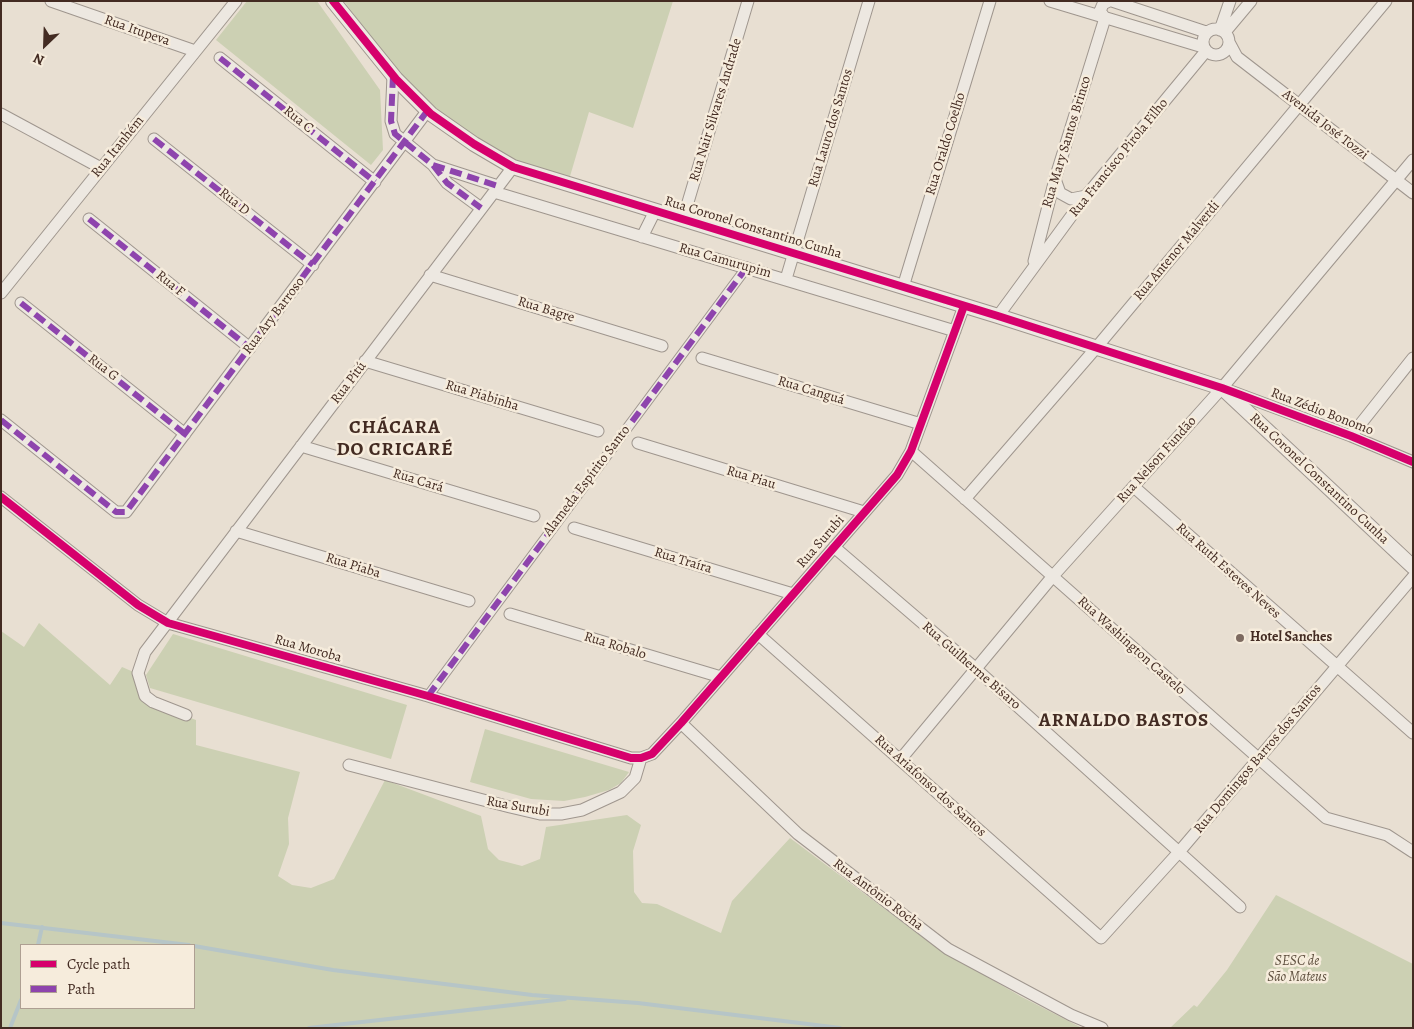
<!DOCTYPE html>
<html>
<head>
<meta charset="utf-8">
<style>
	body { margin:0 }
	#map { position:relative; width:1414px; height:1029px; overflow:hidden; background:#e8dfd2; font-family:Alegreya,serif }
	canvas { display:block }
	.frame { position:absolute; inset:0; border:2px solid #432b22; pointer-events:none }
	.legend { position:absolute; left:20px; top:944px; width:175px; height:65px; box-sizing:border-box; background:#f6ecdc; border:1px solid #ae9f92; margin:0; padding:6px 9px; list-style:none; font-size:15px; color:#432b22 }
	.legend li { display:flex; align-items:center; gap:10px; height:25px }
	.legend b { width:25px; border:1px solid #ae9f92 }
	.north { position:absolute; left:20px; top:20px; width:50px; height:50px; -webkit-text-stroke:4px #f6ecdc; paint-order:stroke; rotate:204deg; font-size:14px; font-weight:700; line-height:20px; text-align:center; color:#432b22 }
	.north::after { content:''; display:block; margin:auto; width:18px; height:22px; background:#432b22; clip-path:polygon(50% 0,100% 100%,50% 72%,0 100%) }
</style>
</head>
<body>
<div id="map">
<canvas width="1414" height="1029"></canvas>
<div class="frame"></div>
<ul class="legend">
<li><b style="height:6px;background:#d6006c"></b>Cycle path</li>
<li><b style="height:6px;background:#8e44ad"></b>Path</li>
</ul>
<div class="north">N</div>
</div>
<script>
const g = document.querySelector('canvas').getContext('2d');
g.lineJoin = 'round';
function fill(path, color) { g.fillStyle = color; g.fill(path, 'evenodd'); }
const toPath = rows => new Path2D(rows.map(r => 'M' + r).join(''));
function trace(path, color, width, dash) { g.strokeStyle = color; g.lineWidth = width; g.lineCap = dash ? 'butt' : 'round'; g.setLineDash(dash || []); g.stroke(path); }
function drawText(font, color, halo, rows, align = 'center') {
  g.font = font + ' Alegreya,serif'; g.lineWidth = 5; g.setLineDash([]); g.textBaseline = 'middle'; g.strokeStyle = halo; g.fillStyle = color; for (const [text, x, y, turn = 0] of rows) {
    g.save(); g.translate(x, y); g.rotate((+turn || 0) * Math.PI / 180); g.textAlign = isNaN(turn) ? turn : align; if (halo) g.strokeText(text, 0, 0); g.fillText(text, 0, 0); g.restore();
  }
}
const green = toPath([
	[247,1,317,1,380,90,383,150,371,165,216,40],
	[344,1,673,1,633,128,589,112,568,183,502,158,447,118,394,69],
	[39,623,110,685,122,667,136,673,142,694,172,711,196,720,196,745,300,772,288,818,289,844,278,876,292,885,311,888,334,879,385,780,481,816,488,849,499,860,522,866,540,859,546,827,627,815,641,825,633,851,634,892,642,903,657,904,721,933,732,901,790,838,933,945,1020,996,1082,1028,1,1028,1,631,24,647],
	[21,945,194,945,194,1008,21,1008],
	[173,634,407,705,391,759,150,688,146,675],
	[485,729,629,772,621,783,609,790,585,797,564,801,531,799,470,782],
	[1276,895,1413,964,1413,1028,1170,1028,1194,1005,1197,1007,1227,970]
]);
const stream = toPath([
	[1,923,189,945],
	[38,945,42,927],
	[194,946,333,970,532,995,638,1003,840,1028],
	[10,1028,21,1000],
	[309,1028,565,999]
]);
const pedestrian = toPath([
	[428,696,747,267]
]);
const minor = toPath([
	[51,1,195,51],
	[1050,1,1203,47],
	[1112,1,1206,32],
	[1105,18,1100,11,1103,4,1109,1],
	'1203 42a13 13 0 1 1 26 0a13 13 0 1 1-26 0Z',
	[1220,30,1230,1],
	[1225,32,1251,1],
	[1229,42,1237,57,1413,193],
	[220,58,375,182],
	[393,76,391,121,395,134,433,165,447,183,481,208],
	[1,114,101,168],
	[154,139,313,265],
	[433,165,498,186],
	[1055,179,1060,193,1071,199,1086,196],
	[494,192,955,331],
	[89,219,250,348],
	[683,219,748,1],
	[642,237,655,211],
	[1034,261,1055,179,1105,18],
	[430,275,662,346],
	[786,279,869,1],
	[903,287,990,1],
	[1,293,236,1],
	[21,303,185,434],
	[998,316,1086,196,1206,51],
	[702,358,921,424],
	[365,361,598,431],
	[1225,389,1351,436,1413,462],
	[1,420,116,512,126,512,428,110],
	[1351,436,1413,358],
	[638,443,864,512],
	[301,446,534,516],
	[911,451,1326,818,1387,835,1413,852],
	[1134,487,1413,733],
	[1,497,138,605,168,623,428,696,631,758,641,758,652,754,681,723,897,475,911,451,964,306],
	[965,499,1096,348,1386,1],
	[574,528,793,594],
	[236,531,469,601],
	[834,547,975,668,1240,907],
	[510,614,721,677],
	[758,634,1101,938,1179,852,1413,577],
	[186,715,153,702,145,696,138,673,145,652,513,167],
	[681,723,798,834,948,949,1071,1015,1102,1028],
	[900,760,1053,576,1222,388,1413,160],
	[349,765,510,807,540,814,561,814,582,810,621,792,635,778,641,758]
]);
const tertiary = toPath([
	[333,1,396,79,431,114,474,144,513,167,998,316,1222,388,1413,567]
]);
const quiet = toPath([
	[220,58,375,182],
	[393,76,391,121,395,134,433,165,447,183,481,208],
	[154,139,313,265],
	[433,165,498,186],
	[89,219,250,348],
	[21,303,185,434],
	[1,420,116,512,126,512,428,110],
	[428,696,747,267]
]);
const cycleway = toPath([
	[333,1,396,79,431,114,474,144,513,167,998,316,1222,388,1351,436,1413,462],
	[1,497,138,605,168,623,428,696,631,758,641,758,652,754,681,723,897,475,911,451,964,306]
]);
const markers = [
	[1240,638,5,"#7d6a60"]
];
const streetNames = [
	["Rua Itupeva",137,31,19],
	["Rua Nair Silvares Andrade",716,110,-73],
	["Rua C",298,120,39],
	["Avenida José Tozzi",1325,125,38],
	["Rua Lauro dos Santos",831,128,-73],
	["Rua Mary Santos Brinco",1067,142,-73],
	["Rua Oraldo Coelho",946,144,-73],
	["Rua Itanhém",118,147,-51],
	["Rua Francisco Pirola Filho",1119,158,-51],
	["Rua D",234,202,38],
	["Rua Coronel Constantino Cunha",753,228,17],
	["Rua Antenor Malverdi",1177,251,-50],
	["Rua Camurupim",725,261,16],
	["Rua F",170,284,39],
	["Rua Bagre",546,310,17],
	["Rua Ary Barroso",274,316,-53],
	["Rua G",103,368,38],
	["Rua Pitú",349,383,-53],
	["Rua Canguá",811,391,17],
	["Rua Piabinha",482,396,17],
	["Rua Zédio Bonomo",1322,412,21],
	["Rua Nelson Fundão",1157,460,-48],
	["Rua Piau",751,478,17],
	["Rua Coronel Constantino Cunha",1319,479,43],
	["Rua Cará",418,481,17],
	["Alameda Espírito Santo",587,481,-53],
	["Rua Surubi",821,542,-49],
	["Rua Traíra",683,561,17],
	["Rua Piaba",353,566,17],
	["Rua Ruth Esteves Neves",1228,571,42],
	["Rua Robalo",615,646,17],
	["Rua Washington Castelo",1131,646,42],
	["Rua Moroba",308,649,16],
	["Rua Guilherme Bisaro",971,666,41],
	["Rua Domingos Barros dos Santos",1258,759,-50],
	["Rua Ariafonso dos Santos",930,786,42],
	["Rua Surubi",518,807,10],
	["Rua Antônio Rocha",878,895,37]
];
const poiNames = [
	["Hotel Sanches",1250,638]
];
const parkNames = [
	["SESC de",1297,962],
	["São Mateus",1297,978]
];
const districtNames = [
	["CHÁCARA",395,428],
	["DO CRICARÉ",395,450],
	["ARNALDO BASTOS",1124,721]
];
fill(green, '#ccd0b3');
trace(stream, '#b6c5c7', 4);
trace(pedestrian, '#9f968e', 11);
trace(minor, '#9f968e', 13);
trace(tertiary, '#9f968e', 16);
trace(pedestrian, '#ede8e1', 9);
trace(minor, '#ede8e1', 11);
trace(tertiary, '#ede8e1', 14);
trace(quiet, '#8e44ad', 6, [12, 6]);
trace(cycleway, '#d6006c', 8);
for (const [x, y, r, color] of markers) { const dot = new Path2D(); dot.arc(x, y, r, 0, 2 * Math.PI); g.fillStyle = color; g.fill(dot); trace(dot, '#f6ecdc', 2); }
drawText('14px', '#432b22', '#f6ecdc', streetNames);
drawText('bold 14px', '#432b22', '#f6ecdc', poiNames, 'left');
drawText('italic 14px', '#605140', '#f6ecdc', parkNames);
g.letterSpacing = '1px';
drawText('bold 19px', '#432b22', '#f6ecdc', districtNames);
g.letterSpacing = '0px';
</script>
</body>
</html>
